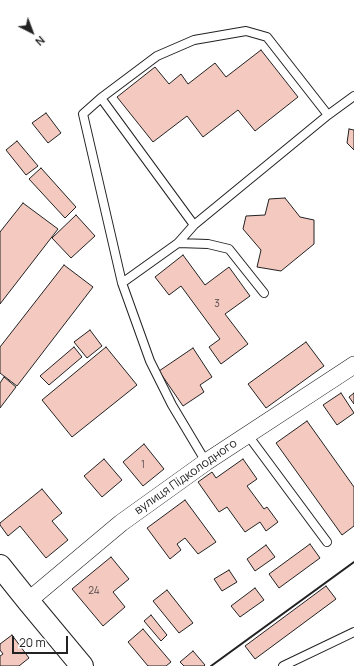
<!DOCTYPE html>
<html>
<head>
<meta charset="utf-8">
<style>
	body { margin:0 }
	#map { position:relative; width:354px; height:666px; overflow:hidden; background:#fff; font-family:Manrope,sans-serif }
	canvas { display:block }
	.north { position:absolute; left:12px; top:12px; width:40px; height:40px; -webkit-text-stroke:3px #fff; paint-order:stroke; rotate:138deg; font-size:11px; font-weight:700; line-height:16px; text-align:center; color:#222 }
	.north::after { content:''; display:block; margin:auto; width:14px; height:18px; background:#222; clip-path:polygon(50% 0,100% 100%,50% 72%,0 100%) }
	.scale { position:absolute; left:12px; top:636px; width:56px; height:18px; box-sizing:border-box; border:2px solid #222; border-top:0; padding-left:5px; font-size:12px; line-height:14px; white-space:nowrap; color:#222; -webkit-text-stroke:3px #fff; paint-order:stroke }
</style>
</head>
<body>
<div id="map">
<canvas width="354" height="666"></canvas>
<div class="north">N</div>
<div class="scale">20 m</div>
</div>
<script>
const g = document.querySelector('canvas').getContext('2d');
g.lineJoin = 'round';
function fill(path, color) { g.fillStyle = color; g.fill(path, 'evenodd'); }
const toPath = rows => new Path2D(rows.map(r => 'M' + r).join(''));
function trace(path, color, width, dash) { g.strokeStyle = color; g.lineWidth = width; g.lineCap = dash ? 'butt' : 'round'; g.setLineDash(dash || []); g.stroke(path); }
function drawText(font, color, halo, rows, align = 'center') {
  g.font = font + ' Manrope,sans-serif'; g.lineWidth = 3; g.setLineDash([]); g.textBaseline = 'middle'; g.strokeStyle = halo; g.fillStyle = color; for (const [text, x, y, turn = 0] of rows) {
    g.save(); g.translate(x, y); g.rotate((+turn || 0) * Math.PI / 180); g.textAlign = isNaN(turn) ? turn : align; if (halo) g.strokeText(text, 0, 0); g.fillText(text, 0, 0); g.restore();
  }
}
const building = toPath([
	[261,50,298,97,255,131,238,110,203,137,187,116,153,142,117,97,155,67,169,84,181,74,188,84,215,63,226,77,261,50],
	[46,113,61,133,48,143,32,123,46,113],
	[349,129,354,130,354,150,347,143,349,129],
	[17,141,38,166,26,175,6,150,17,141],
	[41,168,76,207,65,218,29,179,41,168],
	[285,198,300,217,314,220,314,244,281,271,257,267,261,250,243,229,246,216,265,215,269,199,285,198],
	[23,203,58,229,0,304,0,232,23,203],
	[76,215,95,236,71,258,52,238,76,215],
	[183,255,205,285,229,267,250,296,225,314,248,344,221,364,209,347,220,339,181,286,169,295,155,277,183,255],
	[64,265,93,287,17,386,0,373,0,347,64,265],
	[90,330,102,346,87,358,74,342,90,330],
	[306,342,324,366,266,408,248,384,306,342],
	[74,347,82,357,49,385,40,376,74,347],
	[106,347,137,385,72,437,42,400,106,347],
	[193,348,212,377,200,385,204,392,183,406,159,371,193,348],
	[4,377,16,387,0,408,0,383,4,377],
	[341,393,354,413,337,425,323,405,341,393],
	[354,393,354,404,349,397,354,393],
	[307,421,354,487,354,526,342,535,276,443,307,421],
	[144,444,164,469,143,486,123,462,144,444],
	[104,459,122,480,102,497,84,476,104,459],
	[243,459,257,479,247,486,264,509,267,507,278,522,266,531,260,522,245,532,227,507,219,512,198,482,212,472,216,478,243,459],
	[42,489,62,513,52,521,68,540,46,558,20,526,8,536,0,525,0,523,42,489],
	[185,500,216,542,198,554,185,538,177,544,181,550,170,559,147,528,185,500],
	[310,544,320,558,279,588,269,574,310,544],
	[266,545,275,557,255,571,247,559,266,545],
	[111,557,129,579,113,592,125,607,103,626,72,589,111,557],
	[229,570,237,582,222,591,214,579,229,570],
	[326,586,336,599,255,659,245,646,326,586],
	[255,588,264,600,240,617,231,606,255,588],
	[167,590,193,623,179,633,153,601,167,590],
	[151,615,167,635,161,641,144,621,151,615],
	[143,629,171,662,166,666,148,666,128,642,143,629],
	[12,635,29,658,19,666,0,666,0,656,3,654,0,650,0,644,12,635],
	[193,651,205,665,204,666,184,666,180,662,193,651]
]);
const lane = toPath([
	[101,98,157,56,194,40,246,31,267,37,328,115],
	[194,225,101,98,83,114,122,283,150,361,172,405,206,462],
	[178,243,208,244,229,249,264,293],
	[122,283,178,243,194,225,328,115,354,96],
	[247,434,327,542],
	[283,666,354,632]
]);
const street = toPath([
	[28,601,121,523,206,462,354,365]
]);
const secondary = toPath([
	[0,566,28,601,82,666]
]);
const wall = toPath([
	[211,666,354,562]
]);
const numberNames = [
	["3",217,304],
	["1",143,465],
	["24",94,591]
];
const streetNames = [
	["вулиця Підколодного",186,477,-35]
];
fill(building, '#f3c9c0');
trace(building, '#222', 1);
trace(lane, '#222', 10);
trace(street, '#222', 18);
trace(secondary, '#222', 24);
trace(lane, '#fff', 8);
trace(street, '#fff', 17);
trace(secondary, '#fff', 22);
trace(wall, '#222', 2);
drawText('10px', '#564c4a', null, numberNames);
drawText('12px', '#222', '#fff', streetNames);
</script>
</body>
</html>
